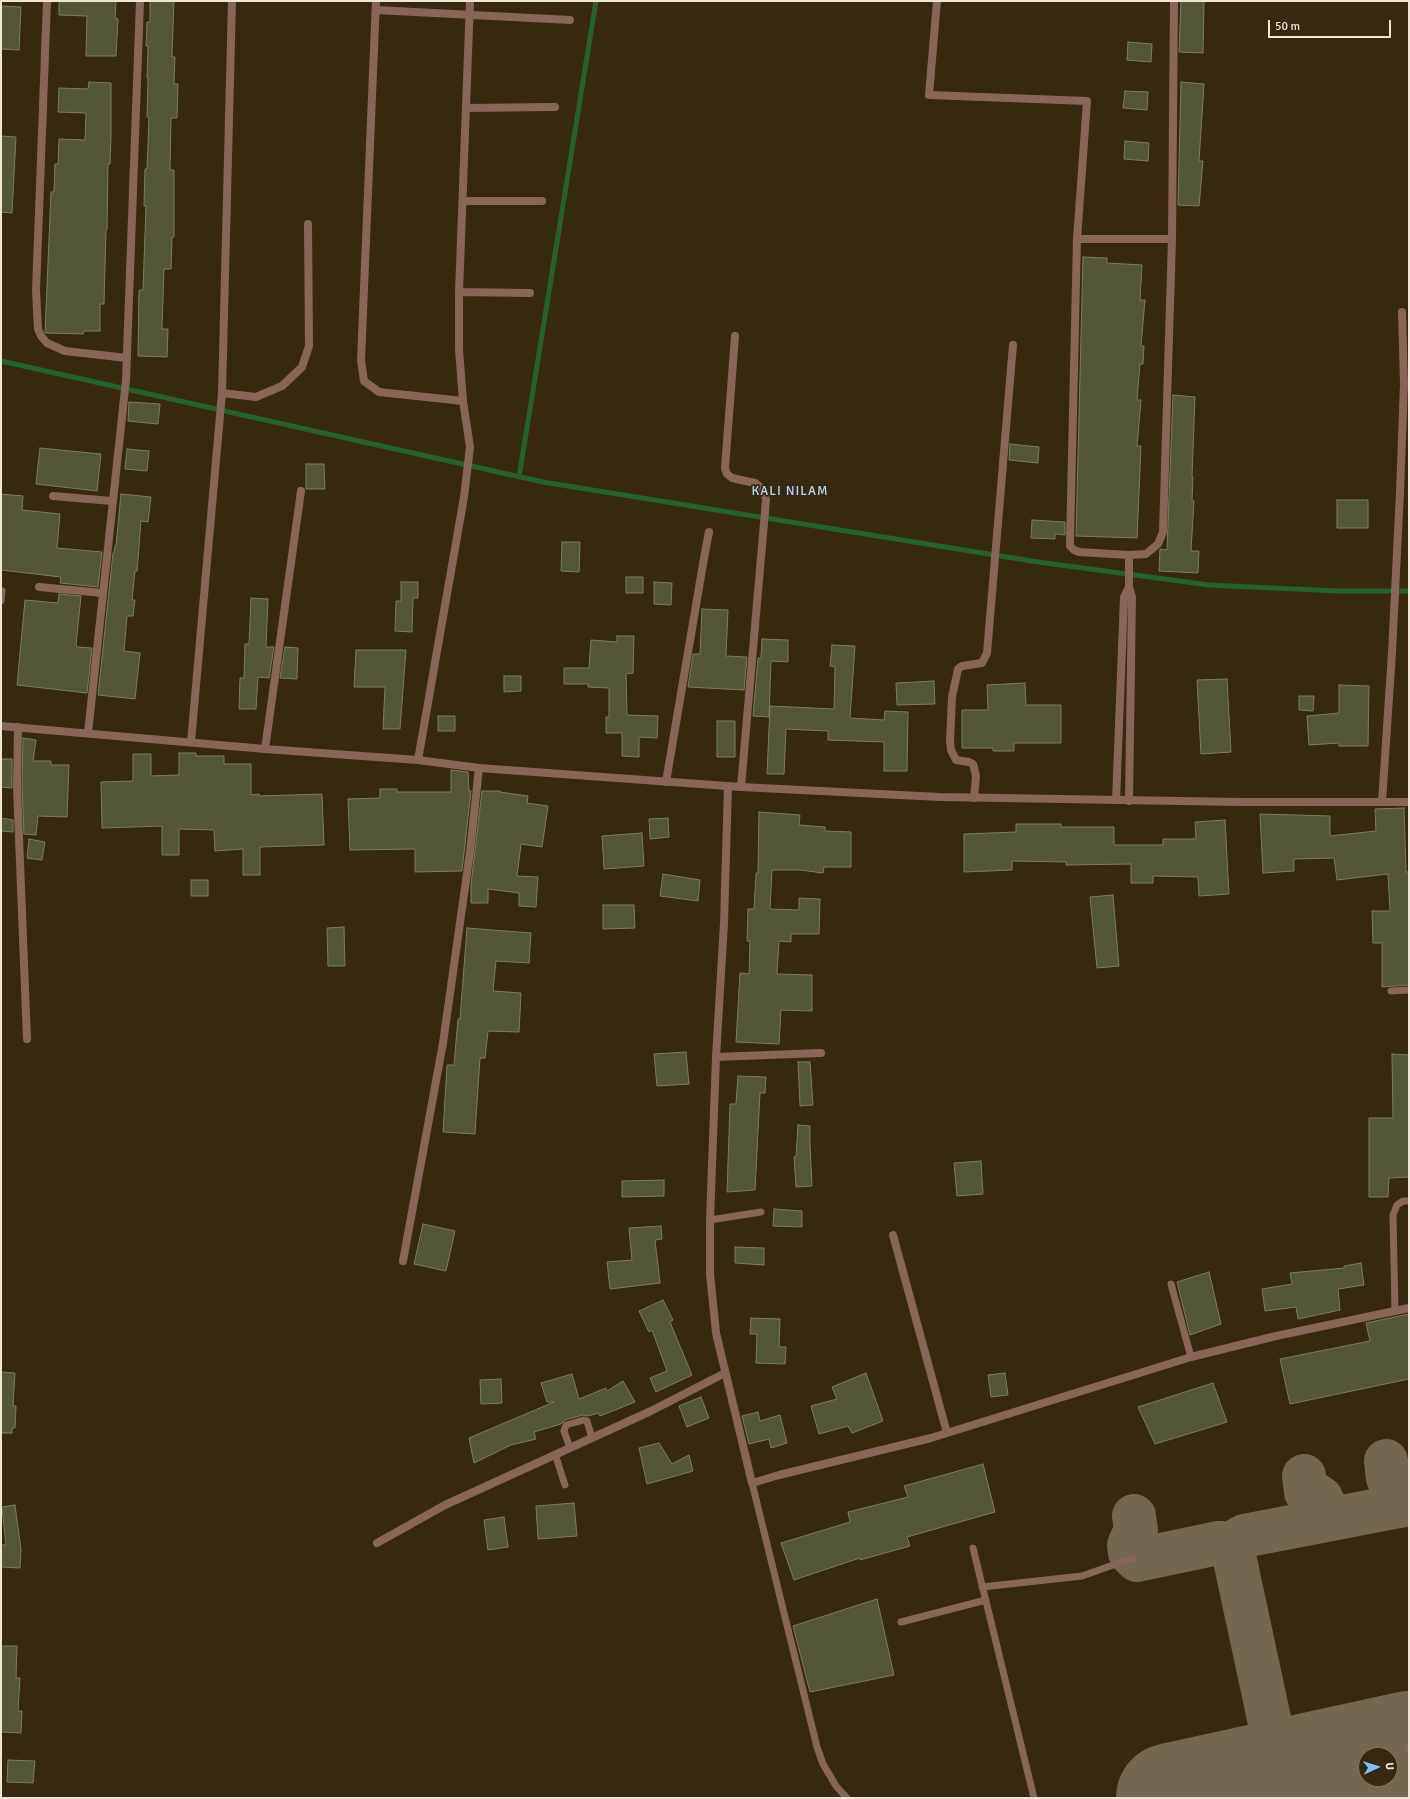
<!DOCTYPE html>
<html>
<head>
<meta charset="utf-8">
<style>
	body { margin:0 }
	#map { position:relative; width:1410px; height:1799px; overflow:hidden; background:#372810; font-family:Signika,sans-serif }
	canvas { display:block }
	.frame { position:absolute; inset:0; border:2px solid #efe5d7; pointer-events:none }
	.north { position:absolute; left:1358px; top:1747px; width:40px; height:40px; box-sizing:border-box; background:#372810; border:1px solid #817460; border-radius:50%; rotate:86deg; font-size:11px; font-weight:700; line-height:16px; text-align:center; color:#efe5d7 }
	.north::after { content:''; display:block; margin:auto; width:14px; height:18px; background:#80bdfa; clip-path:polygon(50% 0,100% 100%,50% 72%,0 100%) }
	.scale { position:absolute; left:1268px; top:20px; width:123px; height:18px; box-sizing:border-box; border:2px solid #efe5d7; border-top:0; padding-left:5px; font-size:12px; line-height:14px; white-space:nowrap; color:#efe5d7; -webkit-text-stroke:3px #372810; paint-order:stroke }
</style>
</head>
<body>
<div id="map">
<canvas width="1410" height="1799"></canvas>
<div class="frame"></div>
<div class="north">U</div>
<div class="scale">50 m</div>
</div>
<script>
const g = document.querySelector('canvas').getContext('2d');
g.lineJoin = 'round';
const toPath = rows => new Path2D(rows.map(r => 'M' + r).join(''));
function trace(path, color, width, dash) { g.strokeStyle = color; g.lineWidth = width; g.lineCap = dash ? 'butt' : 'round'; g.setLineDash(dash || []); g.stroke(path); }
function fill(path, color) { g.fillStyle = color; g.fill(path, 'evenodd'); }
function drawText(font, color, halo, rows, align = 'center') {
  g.font = font + ' Signika,sans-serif'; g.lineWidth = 3.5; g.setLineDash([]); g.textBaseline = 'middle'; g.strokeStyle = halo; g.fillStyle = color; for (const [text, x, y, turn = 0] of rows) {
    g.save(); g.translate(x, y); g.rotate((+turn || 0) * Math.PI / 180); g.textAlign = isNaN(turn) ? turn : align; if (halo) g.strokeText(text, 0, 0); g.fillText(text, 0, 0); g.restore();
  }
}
const stream = toPath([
	[1,361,543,482,1038,562,1209,585,1338,591,1409,591],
	[519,477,596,1]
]);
const taxiway = toPath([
	[1386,1461,1388,1478,1401,1485,1404,1493,1404,1500,1401,1506],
	[1304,1476,1306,1492,1315,1494,1321,1498,1324,1505,1321,1521],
	[1134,1516,1136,1530,1129,1545,1130,1553,1137,1560,1218,1543,1222,1543,1228,1546,1233,1551],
	[1297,1770,1284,1762,1276,1751,1233,1551,1236,1544,1239,1539,1244,1536,1409,1504]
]);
const runway = toPath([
	[1171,1798,1409,1746]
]);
const building = toPath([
	[59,1,116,1,115,18,118,19,116,56,86,56,87,16,59,15,59,1],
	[150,1,174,1,172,57,175,57,174,84,178,84,177,118,171,118,170,170,174,170,174,237,172,237,171,269,164,269,162,329,168,329,167,357,138,356,139,290,143,290,146,206,144,206,145,169,147,169,149,117,147,117,148,78,147,78,148,46,146,46,147,22,150,22,150,1],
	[1181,1,1204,1,1203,53,1179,52,1181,1],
	[1,6,21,7,19,50,1,49,1,6],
	[1128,42,1152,44,1151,62,1127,60,1128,42],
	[89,82,111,83,111,138,110,164,108,164,107,230,106,230,104,304,100,304,100,331,84,331,83,334,45,333,51,192,54,192,55,164,58,164,59,139,85,140,86,113,58,112,59,88,88,89,89,82],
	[1181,82,1204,84,1199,161,1203,161,1199,206,1178,205,1181,82],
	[1125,91,1148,92,1147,110,1123,108,1125,91],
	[1,136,16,137,12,213,1,212,1,136],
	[1125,141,1149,143,1148,161,1124,159,1125,141],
	[1083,257,1107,258,1107,263,1142,265,1140,300,1145,300,1141,346,1144,346,1143,364,1140,364,1137,400,1141,400,1137,446,1141,446,1137,538,1076,536,1083,257],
	[1173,395,1195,397,1192,477,1193,477,1192,501,1194,501,1191,551,1199,551,1198,573,1159,571,1160,549,1167,550,1173,395],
	[129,402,160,404,158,424,128,421,129,402],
	[1010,444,1039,447,1038,463,1009,460,1010,444],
	[40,448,101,454,97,491,36,484,40,448],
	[127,449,149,451,147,471,125,469,127,449],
	[306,464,324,464,325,489,306,489,306,464],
	[1,494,23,496,22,510,60,514,57,548,102,552,98,587,60,583,61,577,1,570,1,494],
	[121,494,151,497,148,522,141,521,137,571,135,571,132,600,135,600,133,616,127,616,124,651,140,653,135,699,98,695,113,553,114,553,115,546,116,546,121,494],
	[1337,500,1368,500,1368,528,1337,528,1337,500],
	[1032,520,1065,522,1065,535,1055,534,1055,539,1031,538,1032,520],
	[562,542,580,542,579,572,561,571,562,542],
	[626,577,643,577,643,593,626,593,626,577],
	[401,582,418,582,418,598,413,598,412,632,395,631,396,601,401,601,401,582],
	[654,582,672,583,671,605,654,604,654,582],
	[59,594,81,596,76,645,77,647,92,648,87,693,17,685,25,600,58,603,59,594],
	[251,598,268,599,266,647,274,647,269,678,258,677,256,709,239,709,240,678,244,678,245,644,249,644,251,598],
	[702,609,728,610,726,656,747,657,744,690,688,687,693,654,700,654,702,609],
	[617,636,634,636,633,673,626,674,627,715,658,716,657,738,639,737,639,757,622,756,622,733,606,733,606,717,609,717,609,688,588,687,588,684,564,684,564,668,589,668,591,640,617,642,617,636],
	[762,639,788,640,788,662,771,661,769,717,753,716,758,658,761,658,762,639],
	[832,645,855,646,850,718,884,720,885,711,908,712,907,771,884,771,884,742,828,740,828,731,786,729,784,774,767,774,770,706,834,709,835,667,830,666,832,645],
	[285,647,298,648,297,679,280,678,285,647],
	[356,650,406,650,400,729,383,729,385,687,354,687,356,650],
	[504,676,521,676,521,691,504,692,504,676],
	[1227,679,1231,752,1201,754,1197,680,1227,679],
	[934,681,935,704,897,705,896,683,934,681],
	[1025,683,1026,705,1061,705,1061,743,1014,743,1014,751,993,751,993,748,962,748,962,710,988,710,987,685,1025,683],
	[1339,685,1369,686,1368,746,1339,746,1339,743,1309,745,1307,716,1339,713,1339,685],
	[1299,696,1314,696,1313,711,1299,710,1299,696],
	[438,716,455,716,455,731,438,731,438,716],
	[717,721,735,721,735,757,717,757,717,721],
	[23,738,36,740,33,761,51,761,51,765,69,765,67,817,38,816,36,835,24,834,22,787,23,738],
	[179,753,196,753,196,756,224,756,224,764,251,764,251,795,259,794,259,796,322,794,324,845,260,847,260,875,243,875,243,849,215,851,214,830,179,829,179,855,162,855,162,826,102,828,101,782,133,781,133,754,151,754,151,776,179,775,179,753],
	[1,759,12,759,12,788,1,787,1,759],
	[451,770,468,772,469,791,471,791,462,871,415,872,415,849,350,850,348,799,380,798,380,789,397,789,397,792,451,792,451,770],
	[482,791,500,791,500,792,528,796,527,803,548,806,542,847,521,844,517,876,538,877,536,907,519,906,519,893,488,889,488,903,471,903,471,884,482,791],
	[1404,808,1406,872,1409,872,1409,985,1382,987,1382,943,1373,943,1372,911,1390,911,1388,874,1337,880,1334,858,1294,859,1294,871,1263,873,1260,814,1330,816,1330,836,1376,831,1375,809,1404,808],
	[759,812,800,815,799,825,825,827,825,831,851,832,851,867,824,867,823,873,800,870,772,870,770,909,799,910,799,898,820,899,819,934,791,934,791,942,779,941,777,974,812,975,812,1011,781,1010,779,1044,736,1042,740,973,749,974,750,941,747,941,748,909,754,909,756,873,758,873,759,812],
	[1,818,13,820,13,832,1,831,1,818],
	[668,818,669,837,650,839,649,819,668,818],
	[1225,820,1229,894,1199,896,1198,877,1153,876,1153,883,1131,883,1131,864,1066,865,1066,862,1012,861,1012,870,964,872,964,834,1016,832,1016,824,1061,824,1061,827,1114,827,1114,845,1163,845,1163,839,1196,839,1195,822,1225,820],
	[642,833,644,866,604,869,602,836,642,833],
	[29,839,45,842,42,860,27,858,29,839],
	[663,874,700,880,698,901,660,896,663,874],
	[191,880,208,880,208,896,191,896,191,880],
	[1113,895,1119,966,1097,968,1090,897,1113,895],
	[603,905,634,905,635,928,603,929,603,905],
	[344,927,345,966,328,966,327,928,344,927],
	[467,928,531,933,529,963,496,961,493,991,521,993,519,1032,488,1031,485,1058,480,1058,475,1134,443,1132,447,1065,454,1065,458,1019,460,1019,467,928],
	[686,1052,689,1084,657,1086,654,1054,686,1052],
	[1392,1054,1409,1055,1409,1177,1389,1178,1388,1197,1369,1197,1369,1118,1393,1118,1392,1054],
	[798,1062,810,1062,813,1105,800,1106,798,1062],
	[738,1076,766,1077,765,1093,760,1093,755,1190,727,1192,730,1104,736,1104,738,1076],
	[798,1125,810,1126,810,1144,812,1186,796,1187,794,1157,796,1157,798,1125],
	[981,1161,983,1194,957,1196,954,1163,981,1161],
	[664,1180,664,1196,622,1197,622,1181,664,1180],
	[774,1209,802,1211,802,1227,773,1226,774,1209],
	[423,1224,455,1231,446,1271,414,1264,423,1224],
	[661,1226,662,1239,655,1240,660,1283,610,1289,607,1262,632,1260,629,1228,661,1226],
	[735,1247,764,1248,764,1265,735,1263,735,1247],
	[1361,1263,1364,1285,1338,1289,1340,1310,1298,1319,1296,1307,1265,1311,1262,1289,1292,1284,1290,1273,1344,1268,1344,1266,1361,1263],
	[1209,1272,1221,1324,1190,1335,1177,1282,1209,1272],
	[663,1300,673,1320,670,1322,692,1375,656,1392,650,1378,667,1371,652,1330,649,1332,639,1311,663,1300],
	[1409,1314,1409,1379,1290,1404,1280,1359,1370,1341,1366,1323,1409,1314],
	[751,1318,780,1319,779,1347,786,1347,785,1364,756,1363,757,1334,750,1334,751,1318],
	[1,1372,15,1373,13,1406,16,1406,15,1428,12,1428,12,1433,1,1433,1,1372],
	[866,1373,883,1421,852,1433,848,1426,819,1434,811,1406,837,1399,832,1387,866,1373],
	[1005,1373,1008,1395,991,1397,988,1375,1005,1373],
	[572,1374,579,1399,606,1388,607,1391,623,1381,635,1402,600,1416,598,1413,588,1416,583,1415,565,1420,561,1424,534,1432,536,1439,511,1445,474,1463,469,1438,554,1402,547,1402,541,1383,572,1374],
	[501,1379,502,1403,481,1404,480,1380,501,1379],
	[1213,1383,1227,1422,1155,1444,1138,1407,1213,1383],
	[701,1397,709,1418,687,1427,679,1406,701,1397],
	[758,1412,760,1421,780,1415,787,1443,771,1448,769,1439,749,1444,742,1416,758,1412],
	[659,1443,672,1464,689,1455,693,1471,647,1484,639,1448,659,1443],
	[983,1464,995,1512,907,1537,910,1546,860,1560,860,1558,794,1580,781,1543,850,1522,848,1512,908,1497,904,1486,983,1464],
	[574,1503,577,1536,538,1539,536,1506,574,1503],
	[15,1505,21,1549,20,1568,1,1567,1,1545,6,1545,2,1507,15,1505],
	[504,1517,508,1547,488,1550,484,1520,504,1517],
	[877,1599,894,1675,810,1692,793,1626,877,1599],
	[1,1646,17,1646,16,1678,20,1678,18,1711,22,1711,21,1733,1,1732,1,1646],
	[8,1760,35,1761,33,1783,7,1782,8,1760]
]);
const service = toPath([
	[1,601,2,591],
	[1391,991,1409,990],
	[710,1220,761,1212],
	[1171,1284,1191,1357],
	[1395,1311,1393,1215,1397,1205,1403,1201,1409,1201],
	[570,1448,564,1431,566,1425,584,1420,587,1421,592,1438],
	[555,1454,565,1485],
	[752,1483,817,1747,823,1764,836,1786,847,1798],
	[973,1548,1034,1798],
	[982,1587,1082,1576,1133,1558],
	[901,1622,986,1600],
	[1408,1746,1409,1749]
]);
const minor = toPath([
	[47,1,36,290,38,329,41,336,47,343,65,351,127,358],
	[376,1,361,360,364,381,379,392,463,401],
	[937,1,929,95,1087,101,1077,239,1070,541,1070,546,1074,550,1079,552,1129,555,1146,554,1158,544,1163,532,1172,239,1174,1],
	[376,10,570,20],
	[466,108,555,107],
	[463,201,542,201],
	[1077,239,1172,239],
	[459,292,530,293],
	[735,336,725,468,727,474,732,478,755,483,764,490,766,500,741,787],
	[222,393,256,397,282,386,302,367,309,346,308,224],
	[53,496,112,501],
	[1129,555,1129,587,1132,597,1129,801],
	[39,587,103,593],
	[18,727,17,787,27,1039],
	[88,733,126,380,140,1],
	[191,742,222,393,232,1],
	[265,749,301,491],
	[418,760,464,497,470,447,463,401,459,349,459,292,470,1],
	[666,782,704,558,709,532],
	[728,786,724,923,716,1057,710,1220,710,1274,716,1333,752,1483,779,1475,931,1438,1191,1357,1276,1336,1409,1308],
	[974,798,976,776,973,764,969,762,956,760,951,750,950,741,952,697,958,669,962,666,982,663,987,653,1013,345],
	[1116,800,1124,597,1129,587],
	[1382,802,1392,653,1400,492,1404,384,1402,312],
	[716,1057,821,1053],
	[893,1235,947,1433],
	[403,1261,443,1043,470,852,479,768],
	[377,1543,445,1505,651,1411,725,1373]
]);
const tertiary = toPath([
	[1,726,265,749,418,760,479,768,741,787,940,797,1241,802,1409,802]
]);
const quarterNames = [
	["KALI NILAM",790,492]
];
trace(stream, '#24612b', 5);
trace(taxiway, '#746752', 44);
trace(runway, '#746752', 110);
fill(building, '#54563a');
trace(building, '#7c7e60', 1);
trace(service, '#876659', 7);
trace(minor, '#876659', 8);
trace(tertiary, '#876659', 8);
g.letterSpacing = '1px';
drawText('13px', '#b6d8fa', '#372810', quarterNames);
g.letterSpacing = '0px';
</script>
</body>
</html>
